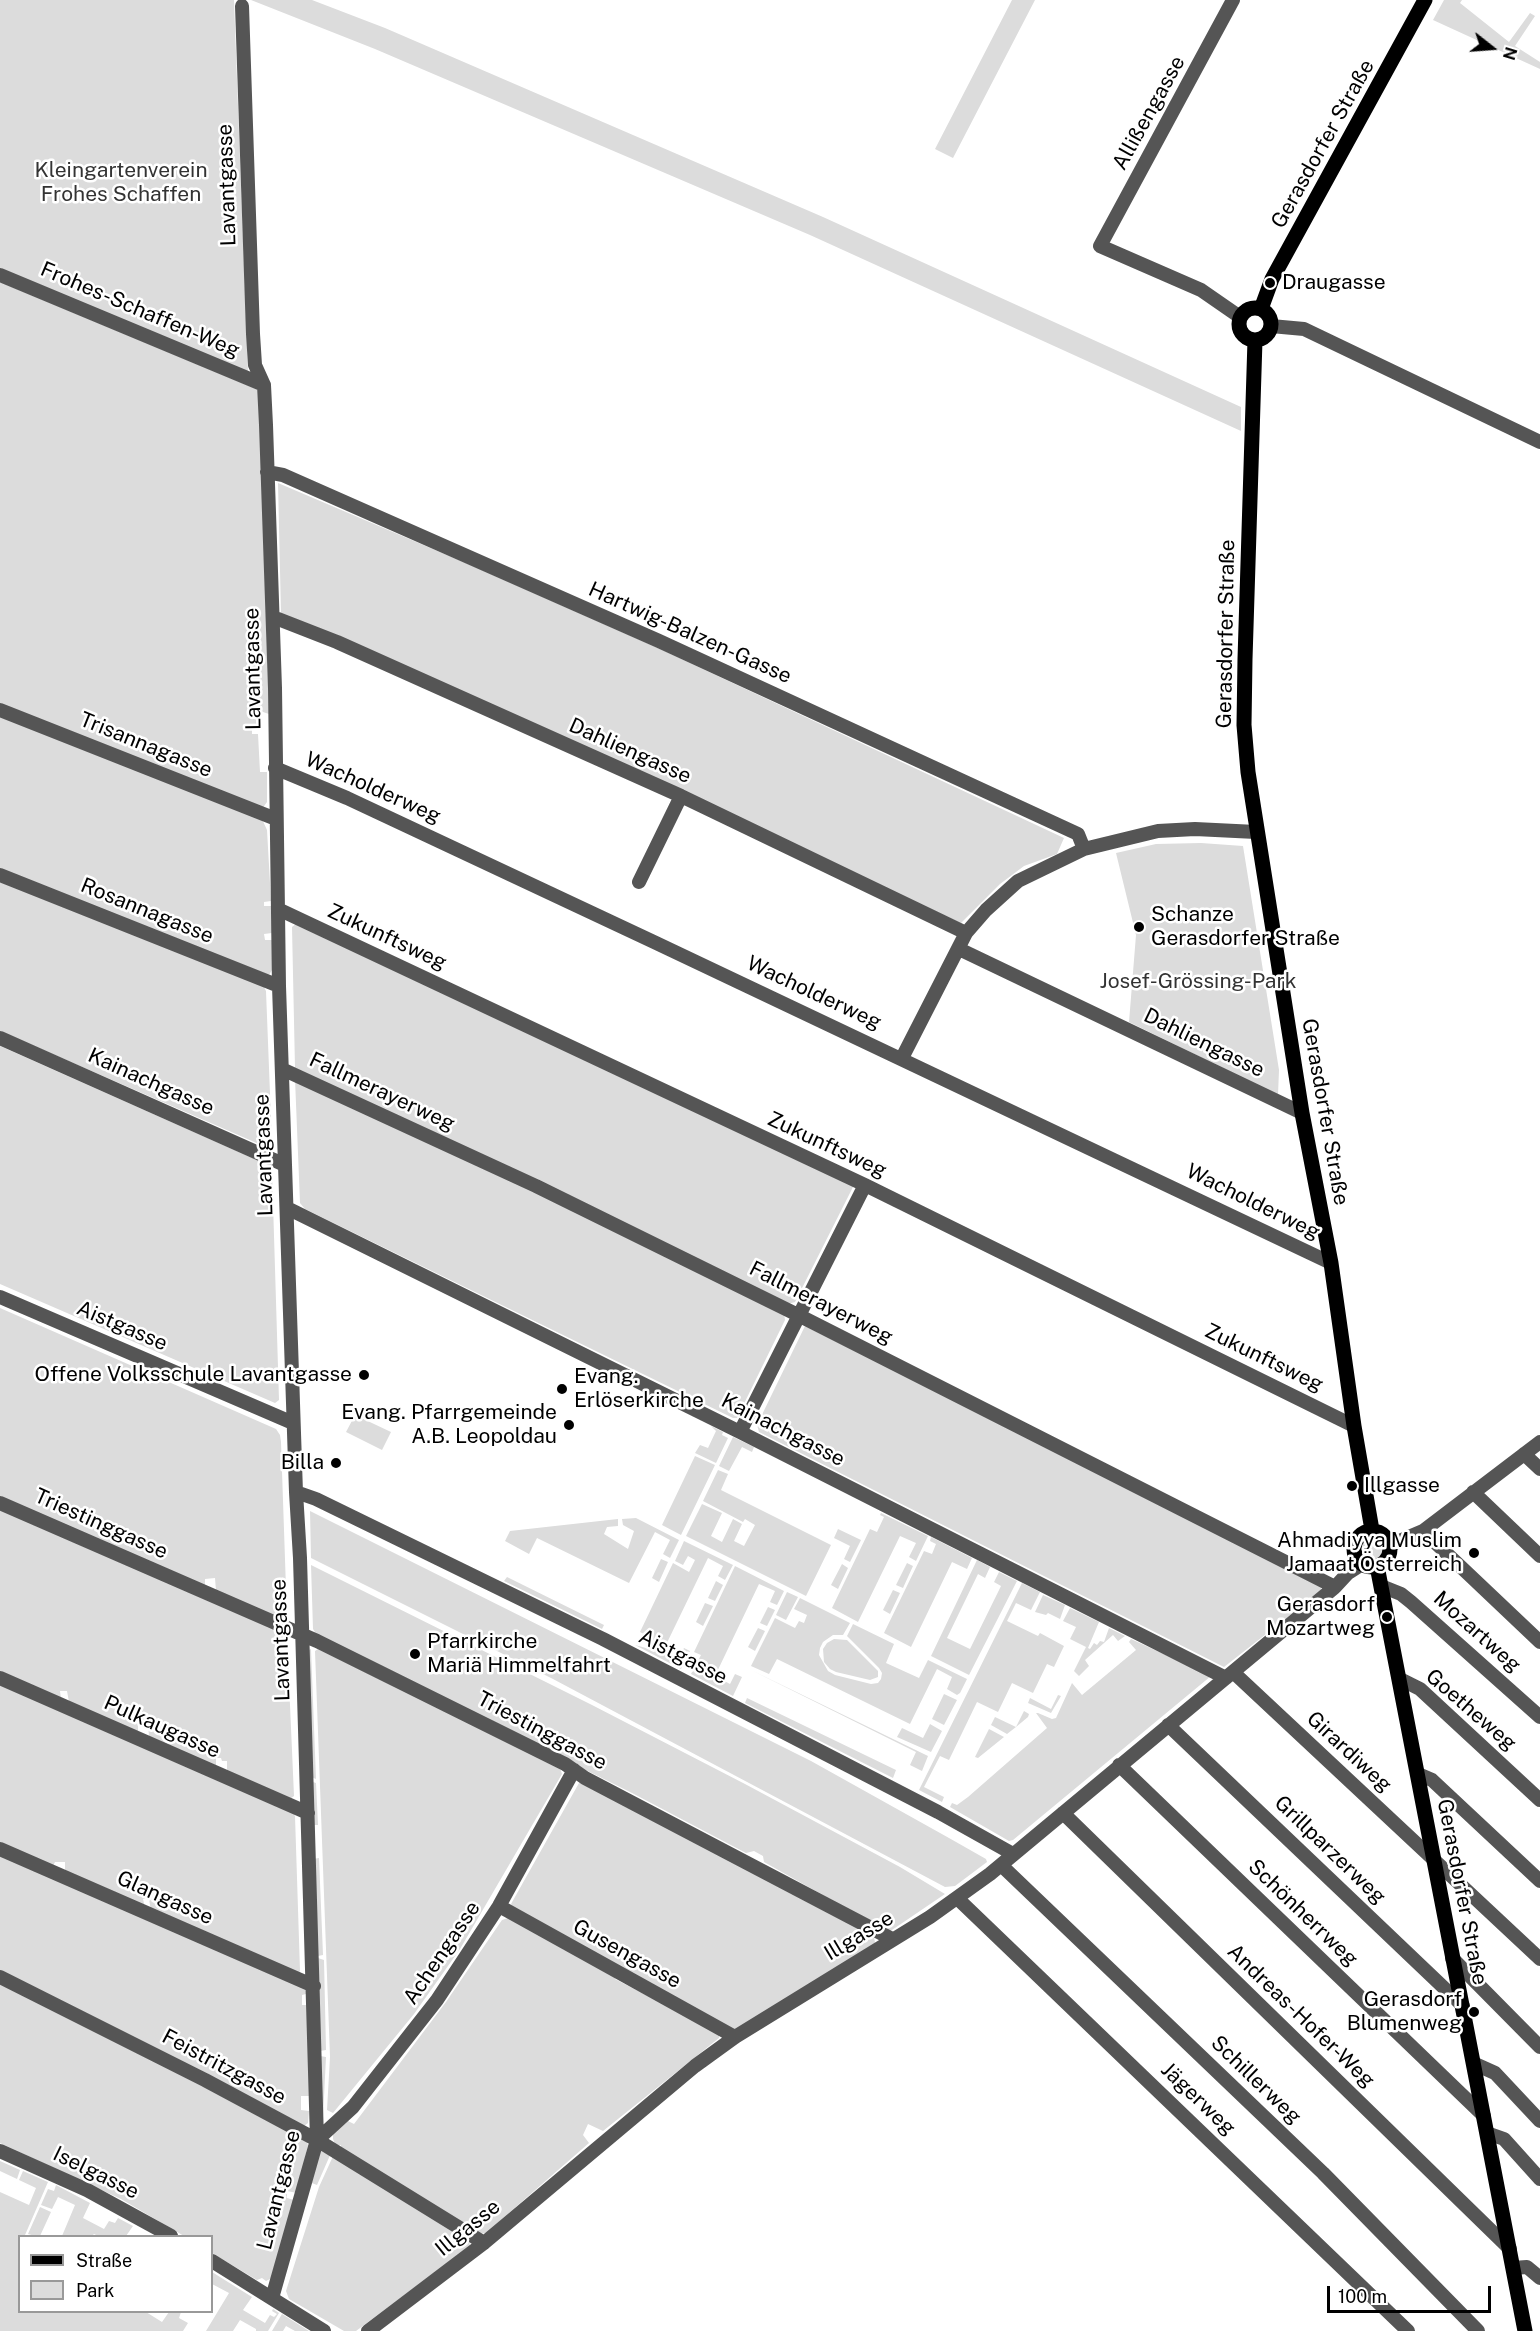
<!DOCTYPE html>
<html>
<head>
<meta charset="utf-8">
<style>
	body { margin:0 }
	#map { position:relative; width:1540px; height:2331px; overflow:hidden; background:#fff; font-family:"Public Sans",sans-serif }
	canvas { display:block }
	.legend { position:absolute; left:18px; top:2235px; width:195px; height:78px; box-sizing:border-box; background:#fff; border:2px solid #999; margin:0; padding:8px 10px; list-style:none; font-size:18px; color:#000 }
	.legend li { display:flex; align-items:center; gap:12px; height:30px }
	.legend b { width:30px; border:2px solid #999 }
	.north { position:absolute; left:1462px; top:18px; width:60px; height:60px; -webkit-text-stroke:4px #fff; paint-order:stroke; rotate:107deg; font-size:16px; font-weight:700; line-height:24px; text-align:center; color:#000 }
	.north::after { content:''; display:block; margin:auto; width:21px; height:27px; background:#000; clip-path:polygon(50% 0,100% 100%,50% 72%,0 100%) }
	.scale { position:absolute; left:1327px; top:2286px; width:164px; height:27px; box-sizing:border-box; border:3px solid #000; border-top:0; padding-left:8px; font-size:18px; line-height:21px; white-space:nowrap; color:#000; -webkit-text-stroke:4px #fff; paint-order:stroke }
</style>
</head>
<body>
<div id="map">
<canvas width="1540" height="2331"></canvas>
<ul class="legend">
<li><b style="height:8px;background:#000"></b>Straße</li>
<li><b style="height:16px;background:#dcdcdc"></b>Park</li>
</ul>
<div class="north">N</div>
<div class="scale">100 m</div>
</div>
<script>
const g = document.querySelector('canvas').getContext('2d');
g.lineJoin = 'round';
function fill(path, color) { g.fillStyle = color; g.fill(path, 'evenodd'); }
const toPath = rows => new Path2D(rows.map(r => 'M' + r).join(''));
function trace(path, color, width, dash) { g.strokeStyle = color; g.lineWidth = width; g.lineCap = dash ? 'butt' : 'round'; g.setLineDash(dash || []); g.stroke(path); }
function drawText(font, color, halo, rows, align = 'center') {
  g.font = font + ' "Public Sans",sans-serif'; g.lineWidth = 5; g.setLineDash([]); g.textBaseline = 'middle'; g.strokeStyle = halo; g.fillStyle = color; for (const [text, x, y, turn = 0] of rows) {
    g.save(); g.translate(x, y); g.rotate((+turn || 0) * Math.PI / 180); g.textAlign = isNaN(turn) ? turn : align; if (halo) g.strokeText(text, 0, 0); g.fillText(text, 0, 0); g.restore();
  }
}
const green = toPath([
	[0,0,234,0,248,372,0,268],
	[251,0,312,0,385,28,823,217,1241,407,1241,431,810,235,375,49],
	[1012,0,1035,0,953,158,935,149],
	[1444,0,1462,0,1460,3,1509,42,1530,13,1535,16,1515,46,1540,62,1540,69,1433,20],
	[0,282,259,390,269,714,257,710,258,725,252,726,252,734,258,734,260,772,267,772,267,802,262,809,0,706],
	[278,483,475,567,660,649,1064,838,1057,854,1024,866,1000,884,961,923,281,614],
	[0,715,262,819,267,830,271,901,264,902,264,906,271,906,272,933,264,934,265,940,272,940,272,970,269,975,0,869],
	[1201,843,1243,846,1279,1070,1278,1095,1129,1022,1136,935,1116,853,1156,844],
	[0,880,263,985,266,991,272,1145,268,1148,0,1031],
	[297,923,854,1185,795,1302,788,1304,295,1068,292,927],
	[0,1046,268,1165,272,1170,279,1400,275,1403,0,1284],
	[295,1079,487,1168,784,1313,785,1320,737,1418,733,1418,305,1209,300,1203],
	[0,1308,276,1429,280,1435,281,1442,287,1618,282,1620,216,1591,215,1578,205,1579,205,1586,0,1496],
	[805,1326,1321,1583,1321,1591,1224,1667,759,1432,757,1425],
	[355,1415,391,1432,382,1450,346,1432],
	[711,1426,723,1432,722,1435,728,1438,716,1463,695,1453,700,1445,708,1448,716,1431],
	[733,1437,754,1447,752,1452,742,1447,729,1471,719,1466],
	[695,1456,715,1465,681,1535,662,1525],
	[718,1470,728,1474,721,1490,831,1545,806,1596,686,1536,702,1504,722,1513,711,1536,722,1542,733,1519,742,1524,734,1541,744,1546,755,1525,745,1519,743,1522,703,1501],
	[0,1508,282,1632,287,1637,294,1796,290,1799,227,1771,227,1761,222,1761,221,1758,216,1758,216,1767,149,1737,148,1722,138,1722,138,1733,69,1702,67,1691,60,1691,61,1699,0,1672],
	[310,1511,811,1761,949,1838,986,1859,987,1862,955,1886,945,1887,553,1679,311,1558],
	[881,1513,928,1536,916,1561,909,1557,916,1543,900,1536,858,1622,832,1608,870,1529,877,1532,884,1517,880,1515],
	[636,1518,679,1540,670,1558,663,1554,670,1540,655,1532,629,1583,537,1538,529,1554,505,1541,510,1531,618,1519,618,1526,607,1527,604,1534,628,1549,634,1531,623,1525,622,1519],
	[838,1529,861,1540,850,1562,844,1559,850,1546,834,1538],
	'1359 1548a13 13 0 1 1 26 0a13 13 0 1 1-26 0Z',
	[931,1537,972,1558,967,1569,952,1562,911,1647,884,1633,924,1551,932,1554,936,1544,930,1541],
	[684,1541,733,1565,725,1580,718,1576,723,1566,708,1558,663,1651,678,1659,684,1648,690,1651,681,1669,635,1645,646,1648,651,1638,640,1632,673,1563,689,1572,695,1560,688,1556,683,1565,675,1561],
	[661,1559,668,1562,659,1582,652,1578],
	[977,1560,990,1567,985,1578,978,1574,947,1638,970,1649,1001,1586,994,1582,999,1572,1017,1581,969,1675,931,1656],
	[907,1563,913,1566,903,1588,896,1585],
	[842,1564,848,1568,838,1589,831,1585],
	[311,1565,592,1705,745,1784,900,1867,945,1894,889,1932,764,1862,763,1856,754,1851,746,1853,632,1793,318,1637,313,1629],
	[735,1566,784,1591,777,1605,770,1602,775,1591,759,1584,715,1676,730,1684,735,1674,742,1677,733,1696,691,1674,701,1655,694,1652],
	[507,1577,604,1625,602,1629,504,1581],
	[716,1581,723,1585,715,1601,708,1598],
	[1022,1583,1040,1592,1031,1610,1016,1603,1007,1621,1038,1636,1040,1633,1064,1646,1054,1667,1047,1664,1033,1693,1012,1683,998,1712,977,1702,949,1760,940,1756,924,1787,944,1797,942,1802,919,1790],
	[893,1590,900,1593,890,1614,883,1610],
	[787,1592,798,1597,786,1620,776,1615],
	[1043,1595,1065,1605,1060,1619,1048,1613,1046,1615,1035,1612],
	[800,1598,850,1623,843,1635,833,1635,823,1642,820,1648,819,1655,828,1671,835,1675,871,1684,878,1683,881,1679,882,1673,879,1668,847,1636,853,1624,894,1644,886,1663,919,1678,928,1660,967,1679,960,1693,957,1695,947,1689,952,1677,937,1669,910,1724,777,1659,769,1674,751,1666,775,1618,795,1628,799,1621,804,1623,807,1615,794,1609],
	[705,1603,713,1606,703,1626,696,1622],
	[768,1607,775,1610,767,1626,760,1623],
	[1070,1608,1099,1622,1088,1648,1090,1649,1094,1643,1097,1645,1100,1641,1104,1642,1109,1628,1125,1636,1118,1641,1113,1635,1085,1660,1089,1666,1079,1676,1074,1671,1086,1647,1070,1639,1076,1627,1063,1621],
	[758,1628,765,1631,755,1651,748,1647],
	[834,1639,847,1640,878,1671,878,1677,870,1680,836,1672,830,1669,824,1662,823,1649,827,1643],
	[1131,1639,1211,1676,1013,1840,1009,1841,950,1807,952,1803,957,1805,968,1797,1047,1728,1036,1713,1038,1713,1052,1719,1056,1718,1072,1683,1082,1695,1136,1650,1129,1642],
	[311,1649,316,1779,309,1776,307,1651],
	[318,1649,560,1768,562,1774,460,1949,414,2014,333,2113,327,2110,330,2057,315,1651],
	[751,1670,928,1756,922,1771,910,1765,916,1752],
	[0,1682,290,1809,295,1816,300,1971,298,1974,151,1911,149,1899,143,1899,145,1908,65,1874,65,1862,55,1862,52,1868,0,1845],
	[944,1694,957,1700,944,1725,932,1719],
	[1058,1695,1061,1696,1051,1713,1028,1703,1030,1698,1051,1709],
	[747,1698,896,1770,893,1778,745,1703],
	[1024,1711,1029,1714,1028,1717,1016,1727,1007,1734,991,1725,995,1717,1016,1727],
	[930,1724,942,1731,931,1752,897,1737,902,1728,923,1738],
	[989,1729,1004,1737,978,1758,975,1757],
	[310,1781,316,1783,318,1825,313,1825],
	[585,1781,874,1936,875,1943,736,2030,728,2028,514,1911,511,1904,579,1783],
	[0,1854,310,1990,310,1993,302,1995,302,2005,310,2005,310,2096,301,2096,301,2110,309,2111,308,2123,304,2126,0,1974],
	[319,1858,323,1955,318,1956,313,1859],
	[508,1918,616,1977,615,1979,719,2033,719,2038,603,2131,588,2124,583,2135,589,2143,486,2233,479,2234,341,2150,341,2145,336,2146,333,2139,333,2134,346,2120,354,2124,446,2002,502,1920],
	[318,1958,324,1960,326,2050,320,2051],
	[0,1982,54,2008,306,2140,308,2145,297,2193,287,2191,287,2198,294,2200,272,2278,266,2281,262,2278,257,2280,212,2253,212,2236,184,2236,121,2199,0,2143],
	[320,2056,326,2057,323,2117,320,2111],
	[319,2149,331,2153,317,2185,309,2182],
	[334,2154,469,2240,470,2246,356,2331,344,2331,289,2299,286,2291,319,2187],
	[0,2161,20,2170,17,2179,0,2171],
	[23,2171,48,2182,25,2235,27,2236,20,2236,20,2312,146,2312,162,2322,169,2312,181,2312,179,2318,188,2323,183,2331,0,2331,0,2192,29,2205,36,2188,19,2180],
	[56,2185,90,2203,83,2218,104,2229,109,2221,115,2223,118,2218,133,2226,126,2236,98,2236,94,2234,92,2236,62,2236,75,2205,58,2197,52,2209,41,2205,48,2189,54,2191],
	[40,2207,51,2212,40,2236,35,2236,28,2234],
	[212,2272,252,2297,243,2310,265,2323,270,2315,274,2317,277,2314,272,2311,273,2309,279,2313,268,2331,256,2331,256,2329,240,2320,233,2331,206,2331,229,2293,212,2284],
	[282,2314,309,2331,295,2331,286,2326,283,2331,272,2331]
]);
const minor = toPath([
	[1233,0,1100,246,1201,290,1240,317],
	[242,6,253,334,255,365,264,385,266,425,275,688,279,986,296,1492,300,1558,317,2140,272,2298],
	[0,275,264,385],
	[1271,326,1304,329,1540,442],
	[267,472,283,475,659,641,1078,834,1084,849],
	[273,617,337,642,681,796,966,933],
	[0,710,276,819],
	[275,768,347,798,654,942,1331,1263],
	[0,875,279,986],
	[639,882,681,796],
	[278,909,865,1185,1354,1426],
	[959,949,1302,1113],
	[0,1038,285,1165],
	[902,1058,966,933,986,910,1018,881,1084,849,1158,831,1195,829,1256,832],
	[282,1069,536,1186,800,1316,1335,1587],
	[287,1208,740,1432,1226,1678],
	[0,1297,293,1423],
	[740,1432,865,1185],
	[1524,1454,1540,1469],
	[296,1492,316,1499,603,1639,938,1812,1013,1854],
	[1473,1492,1540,1556],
	[0,1503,317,1641,565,1764,585,1778,892,1939],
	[1423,1531,1540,1642],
	[1390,1545,1423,1531,1540,1442],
	[1381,1586,1401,1594,1411,1602,1540,1717],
	[1233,1672,1540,1959],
	[0,1678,308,1813],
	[1400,1679,1420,1689,1540,1800],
	[1168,1725,1463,2006],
	[1119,1765,1484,2116],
	[1418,1774,1432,1780,1540,1881],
	[1063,1813,1510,2249],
	[0,1849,314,1986],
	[1001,1865,1323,2173,1478,2331],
	[957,1898,1408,2331],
	[499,1906,735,2037],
	[1452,1958,1540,2047],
	[0,1977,205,2080,317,2140,484,2243],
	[1475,2064,1495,2073,1540,2121],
	[1487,2133,1504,2139,1540,2179],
	[317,2140,353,2107,437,2000,499,1906,574,1770],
	[0,2151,87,2190,171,2236],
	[212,2261,324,2331],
	[1513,2268,1527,2267,1540,2278],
	[368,2331,484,2243,695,2066,735,2037,930,1917,990,1874,1335,1587,1348,1573,1362,1564]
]);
const major = toPath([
	'1239 324a16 16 0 1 1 32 0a16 16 0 1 1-32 0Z',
	[1261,309,1272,279,1425,0],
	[1255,340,1245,659,1244,725,1248,772,1302,1113,1331,1263,1354,1426,1372,1530],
	'1354 1549a18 18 0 1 1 36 0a18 18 0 1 1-36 0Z',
	[1377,1566,1525,2331]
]);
const markers = [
	[1270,283,6,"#000"],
	[1139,927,6,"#000"],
	[364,1375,6,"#000"],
	[562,1389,6,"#000"],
	[569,1425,6,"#000"],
	[336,1463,6,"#000"],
	[1352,1486,6,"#000"],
	[1474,1553,6,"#000"],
	[1387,1617,6,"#000"],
	[415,1654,6,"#000"],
	[1474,2012,6,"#000"]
];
const streetNames = [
	["Allißengasse",1149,113,-61],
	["Gerasdorfer Straße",1323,144,-61],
	["Lavantgasse",227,185,-92],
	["Frohes-Schaffen-Weg",140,310,23],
	["Hartwig-Balzen-Gasse",690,633,24],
	["Gerasdorfer Straße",1226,634,-89],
	["Lavantgasse",253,669,-91],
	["Trisannagasse",146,745,22],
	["Dahliengasse",630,751,24],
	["Wacholderweg",373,788,24],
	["Rosannagasse",147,911,22],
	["Zukunftsweg",387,937,25],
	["Wacholderweg",814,993,25],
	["Dahliengasse",1204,1043,26],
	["Kainachgasse",151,1082,24],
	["Fallmerayerweg",382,1092,25],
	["Gerasdorfer Straße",1325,1112,80],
	["Zukunftsweg",827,1145,25],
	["Lavantgasse",264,1155,-92],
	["Wacholderweg",1253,1202,26],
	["Fallmerayerweg",821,1303,27],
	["Aistgasse",122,1326,23],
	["Zukunftsweg",1264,1358,26],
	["Kainachgasse",783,1430,27],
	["Triestinggasse",101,1524,24],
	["Mozartweg",1477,1632,42],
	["Lavantgasse",281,1640,-92],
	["Aistgasse",683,1657,27],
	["Goetheweg",1471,1710,41],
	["Pulkaugasse",162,1727,24],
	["Triestinggasse",542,1731,28],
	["Girardiweg",1349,1752,43],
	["Grillparzerweg",1330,1850,44],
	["Gerasdorfer Straße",1462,1892,79],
	["Glangasse",165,1898,24],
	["Schönherrweg",1303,1913,44],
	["Illgasse",859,1936,-31],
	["Achengasse",442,1953,-56],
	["Gusengasse",627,1954,29],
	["Andreas-Hofer-Weg",1301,2016,44],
	["Feistritzgasse",224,2067,28],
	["Schillerweg",1256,2080,44],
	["Jägerweg",1198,2099,44],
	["Iselgasse",96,2173,26],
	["Lavantgasse",279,2190,-76],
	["Illgasse",468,2228,-39]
];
const parkNames = [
	["Kleingartenverein",121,171],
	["Frohes Schaffen",121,195],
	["Josef-Grössing-Park",1198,982]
];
const poiNames = [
	["Draugasse",1282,283,"left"],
	["Schanze",1151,915,"left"],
	["Gerasdorfer Straße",1151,939,"left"],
	["Offene Volksschule Lavantgasse",352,1375],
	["Evang.",574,1377,"left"],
	["Erlöserkirche",574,1401,"left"],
	["Evang. Pfarrgemeinde",557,1413],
	["A.B. Leopoldau",557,1437],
	["Billa",324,1463],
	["Illgasse",1364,1486,"left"],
	["Ahmadiyya Muslim",1462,1541],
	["Jamaat Österreich",1462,1565],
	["Gerasdorf",1375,1605],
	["Mozartweg",1375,1629],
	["Pfarrkirche",427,1642,"left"],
	["Mariä Himmelfahrt",427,1666,"left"],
	["Gerasdorf",1462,2000],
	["Blumenweg",1462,2024]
];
fill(green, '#dcdcdc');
trace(minor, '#555', 14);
trace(major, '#000', 15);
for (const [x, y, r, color] of markers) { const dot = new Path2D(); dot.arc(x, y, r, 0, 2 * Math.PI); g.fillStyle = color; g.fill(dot); trace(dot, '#fff', 2); }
drawText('21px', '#000', '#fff', streetNames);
drawText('21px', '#333', '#fff', parkNames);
drawText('21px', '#000', '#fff', poiNames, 'right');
</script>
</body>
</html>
